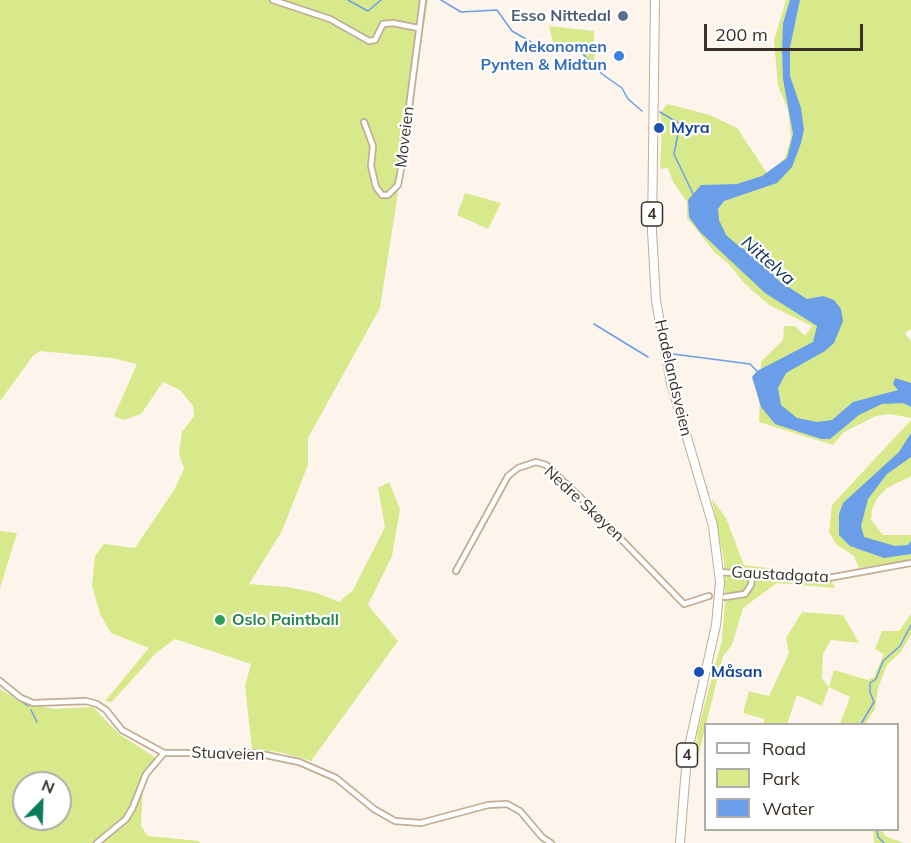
<!DOCTYPE html>
<html>
<head>
<meta charset="utf-8">
<style>
	body { margin:0 }
	#map { position:relative; width:911px; height:843px; overflow:hidden; background:#fdf5eb; font-family:Mulish,sans-serif }
	canvas { display:block }
	.legend { position:absolute; left:704px; top:723px; width:195px; height:108px; box-sizing:border-box; background:#fff; border:2px solid #b0ada9; margin:0; padding:8px 10px; list-style:none; font-size:18px; color:#3a3228 }
	.legend li { display:flex; align-items:center; gap:12px; height:30px }
	.legend b { width:30px; border:2px solid #b0ada9 }
	.north { position:absolute; left:12px; top:771px; width:60px; height:60px; box-sizing:border-box; background:#fff; border:2px solid #b0ada9; border-radius:50%; rotate:23deg; font-size:16px; font-weight:700; line-height:24px; text-align:center; color:#3a3228 }
	.north::after { content:''; display:block; margin:auto; width:21px; height:27px; background:#097c59; clip-path:polygon(50% 0,100% 100%,50% 72%,0 100%) }
	.scale { position:absolute; left:704px; top:24px; width:159px; height:27px; box-sizing:border-box; border:3px solid #3a3228; border-top:0; padding-left:8px; font-size:18px; line-height:21px; white-space:nowrap; color:#3a3228; -webkit-text-stroke:4px #fff; paint-order:stroke }
</style>
</head>
<body>
<div id="map">
<canvas width="911" height="843"></canvas>
<ul class="legend">
<li><b style="height:8px;background:#fff"></b>Road</li>
<li><b style="height:16px;background:#d8e98c"></b>Park</li>
<li><b style="height:16px;background:#6a9ee8"></b>Water</li>
</ul>
<div class="north">N</div>
<div class="scale">200 m</div>
</div>
<script>
const g = document.querySelector('canvas').getContext('2d');
g.lineJoin = 'round';
function fill(path, color) { g.fillStyle = color; g.fill(path, 'evenodd'); }
const toPath = rows => new Path2D(rows.map(r => 'M' + r).join(''));
function trace(path, color, width, dash) { g.strokeStyle = color; g.lineWidth = width; g.lineCap = dash ? 'butt' : 'round'; g.setLineDash(dash || []); g.stroke(path); }
function drawText(font, color, halo, rows, align = 'center') {
  g.font = font + ' Mulish,sans-serif'; g.lineWidth = 4.5; g.setLineDash([]); g.textBaseline = 'middle'; g.strokeStyle = halo; g.fillStyle = color; for (const [text, x, y, turn = 0] of rows) {
    g.save(); g.translate(x, y); g.rotate((+turn || 0) * Math.PI / 180); g.textAlign = isNaN(turn) ? turn : align; if (halo) g.strokeText(text, 0, 0); g.fillText(text, 0, 0); g.restore();
  }
}
const green = toPath([
	[0,0,428,0,380,308,308,438,308,465,282,531,249,584,288,587,317,593,339,602,353,590,385,527,378,488,389,482,400,509,392,556,368,605,398,641,311,761,279,752,252,749,245,686,251,664,175,639,156,653,112,702,105,701,149,648,111,633,100,614,92,585,95,556,104,544,135,548,174,490,184,469,179,454,182,432,194,416,193,406,180,390,163,382,141,414,123,420,114,416,137,364,112,358,40,351,33,356,0,401],
	[786,0,911,0,911,329,905,333,911,341,911,418,890,414,876,416,844,432,833,445,759,422,761,362,783,340,784,326,795,326,805,336,812,326,769,305,744,283,728,263,716,254,687,218,687,202,673,182,668,168,660,169,662,125,660,114,667,104,710,115,737,128,767,173,785,158,791,137,788,110,778,86,774,40],
	[549,26,594,31,595,68,582,53,563,46,554,47],
	[465,193,501,203,488,229,457,215],
	[911,420,911,433,908,437,911,440,911,476,887,488,878,497,872,509,871,520,883,535,911,535,911,560,859,568,854,556,836,544,829,532,832,505],
	[712,499,726,518,744,565,829,576,835,588,777,583,743,608,732,645,723,656,695,769,697,733,722,640,725,602,724,562],
	[0,531,17,533,0,588],
	[802,612,843,615,859,643,831,640,823,654,822,678,829,687,834,670,868,680,874,677,884,654,875,649,882,631,899,631,911,614,911,635,900,653,887,665,878,688,875,709,865,724,840,724,850,697,829,687,822,706,797,695,787,724,764,724,764,719,743,713,749,691,769,696,789,653,786,638],
	[0,689,22,703,54,709,93,707,119,734,156,758,143,784,141,826,148,836,199,841,200,843,0,843],
	[24,783,60,783,60,819,24,819],
	[873,830,882,830,885,836,903,843,874,843]
]);
const water = toPath([
	[790,0,800,0,790,47,790,76,801,108,804,130,801,143,792,167,777,183,724,201,718,209,719,220,726,235,740,247,757,256,779,281,807,299,823,296,834,300,841,309,843,321,834,343,825,351,786,373,778,388,781,405,797,418,817,422,832,420,853,402,898,390,893,384,895,378,911,383,911,407,903,403,882,404,859,415,830,439,821,439,775,424,761,407,752,377,757,371,813,342,817,326,765,293,700,232,689,217,688,200,701,185,737,184,762,176,787,158,793,134,783,79,782,51,783,23],
	[911,433,911,457,887,474,868,499,861,526,864,537,895,546,908,545,911,541,911,554,884,558,850,546,839,535,839,514,843,503,899,452]
]);
const stream = toPath([
	[348,0,368,11,381,0],
	[441,0,461,12,497,10,512,31,533,43,563,46,582,53,602,74,622,88,628,99,642,111],
	[660,112,680,124,674,154,694,196],
	[594,324,648,357],
	[673,354,750,364,757,371],
	[11,694,28,706],
	[31,710,37,722],
	[861,724,874,702,870,692,870,683,876,679,883,661,900,646,911,625],
	[877,830,878,837,884,843]
]);
const street = toPath([
	[273,0,330,19,369,41,375,40,383,24,393,23,418,28],
	[364,122,373,146,371,166,376,187,382,195,388,195,398,185,401,169,423,0],
	[456,571,508,476,518,468,536,462,546,465,586,503,684,604,709,596],
	[719,572,823,579,911,563],
	[725,597,745,594,751,585,752,574],
	[0,681,21,698,33,703,86,701,97,704,106,710,122,730,164,753,256,753,299,762,336,778,374,809,395,821,421,823,488,805,507,804,520,811,542,837,551,843],
	[97,843,126,819,133,807,146,774,164,753]
]);
const highway = toPath([
	[655,0,652,231,656,301,671,383,713,526,720,582,716,625,687,755,680,843]
]);
const markers = [
	[623,16,6,"#5c6f8a"],
	[619,56,6,"#3f7fe0"],
	[659,128,6,"#1a4fb4"],
	[220,620,6,"#2e9e5b"],
	[699,672,6,"#1a4fb4"]
];
const shields = [
	[652,214,21],
	[687,755,21]
];
const shieldNames = [
	["4",652,214],
	["4",687,755]
];
const serviceNames = [
	["Esso Nittedal",611,16]
];
const shopNames = [
	["Mekonomen",607,47],
	["Pynten & Midtun",607,65]
];
const transitNames = [
	["Myra",671,128],
	["Måsan",711,672]
];
const streetNames = [
	["Moveien",405,137,-83],
	["Hadelandsveien",673,378,77],
	["Nedre Skøyen",584,504,43],
	["Gaustadgata",780,575,3],
	["Stuaveien",228,754,2]
];
const leisureNames = [
	["Oslo Paintball",232,620]
];
const waterNames = [
	["Nittelva",768,261,41]
];
fill(green, '#d8e98c');
fill(water, '#6a9ee8');
trace(stream, '#6a9ee8', 1.5);
trace(street, '#c2ad95', 8);
trace(highway, '#c2ad95', 10);
trace(street, '#fff', 4.5);
trace(highway, '#fff', 8);
for (const [x, y, r, color] of markers) { const dot = new Path2D(); dot.arc(x, y, r, 0, 2 * Math.PI); g.fillStyle = color; g.fill(dot); trace(dot, '#fff', 2); }
for (const [x, y, w] of shields) { const box = new Path2D(); box.roundRect(x - w / 2, y - 12, w, 24, 4.5); g.fillStyle = '#fff'; g.fill(box); trace(box, '#3a3228', 1.5); }
drawText('bold 15px', '#3a3228', null, shieldNames);
drawText('bold 16px', '#4e5e75', '#fff', serviceNames, 'right');
drawText('bold 16px', '#366cbe', '#fff', shopNames, 'right');
drawText('bold 16px', '#164399', '#fff', transitNames, 'left');
drawText('16px', '#3a3228', '#fff', streetNames);
drawText('bold 16px', '#27864d', '#fff', leisureNames, 'left');
drawText('italic 18px', '#113362', '#fff', waterNames);
</script>
</body>
</html>
